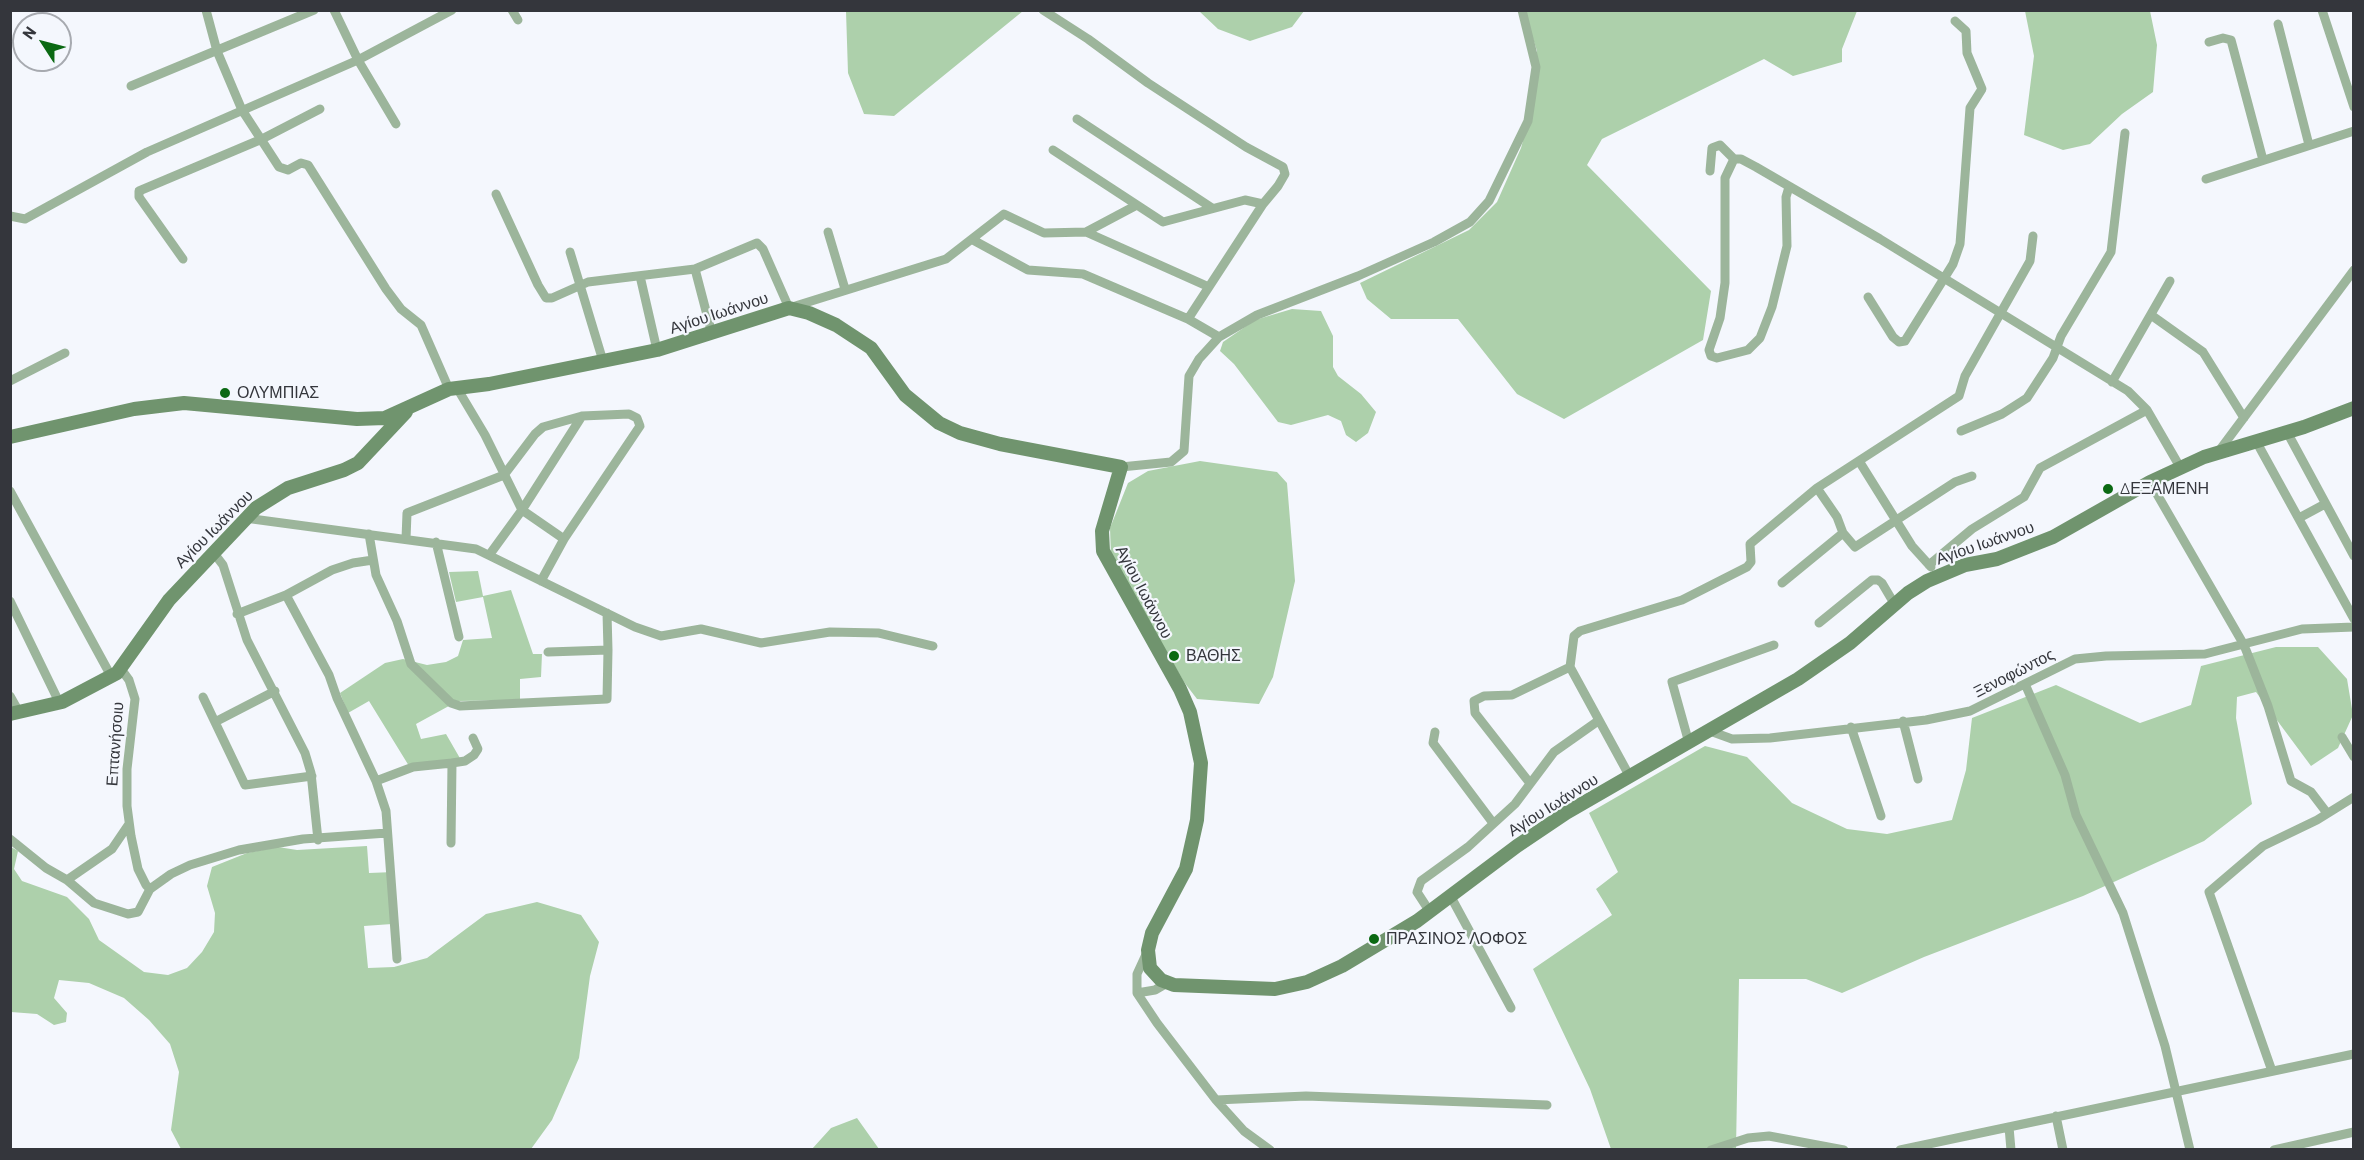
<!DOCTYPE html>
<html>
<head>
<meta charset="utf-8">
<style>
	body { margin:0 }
	#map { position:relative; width:2364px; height:1160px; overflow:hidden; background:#f4f7fd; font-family:Barlow,sans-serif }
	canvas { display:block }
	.frame { position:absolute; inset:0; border:12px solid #34363c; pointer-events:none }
	.north { position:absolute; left:12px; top:12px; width:60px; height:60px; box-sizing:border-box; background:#f4f7fd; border:2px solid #a7aab0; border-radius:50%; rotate:306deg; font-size:16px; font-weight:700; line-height:24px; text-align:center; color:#34363c }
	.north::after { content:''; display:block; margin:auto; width:21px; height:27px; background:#0b6913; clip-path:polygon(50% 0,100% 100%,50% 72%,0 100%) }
</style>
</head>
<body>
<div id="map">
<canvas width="2364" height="1160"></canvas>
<div class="frame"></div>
<div class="north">N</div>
</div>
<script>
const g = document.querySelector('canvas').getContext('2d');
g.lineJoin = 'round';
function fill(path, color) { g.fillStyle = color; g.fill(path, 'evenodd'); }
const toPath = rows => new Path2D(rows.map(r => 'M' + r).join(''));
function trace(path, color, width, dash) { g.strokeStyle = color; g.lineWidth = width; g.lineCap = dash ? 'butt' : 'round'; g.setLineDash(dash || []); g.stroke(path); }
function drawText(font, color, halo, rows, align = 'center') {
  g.font = font + ' Barlow,sans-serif'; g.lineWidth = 4.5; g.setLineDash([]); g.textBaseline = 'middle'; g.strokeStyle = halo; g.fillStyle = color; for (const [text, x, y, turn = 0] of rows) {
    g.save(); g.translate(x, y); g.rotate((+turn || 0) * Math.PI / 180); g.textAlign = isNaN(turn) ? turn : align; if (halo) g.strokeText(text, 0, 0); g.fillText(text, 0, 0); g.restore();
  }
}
const green = toPath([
	[846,11,846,10,1023,11,894,116,864,114,848,73],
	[1199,11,1304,11,1292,27,1250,41,1218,29],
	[1524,11,1857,11,1842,49,1842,62,1793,76,1764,59,1602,139,1587,165,1711,291,1703,340,1564,419,1517,394,1458,319,1391,319,1367,299,1360,283,1469,230,1497,202,1521,148,1534,100,1537,51],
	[2025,11,2150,11,2157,45,2153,92,2122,114,2090,144,2063,150,2024,135,2034,56],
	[1292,309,1321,311,1333,336,1333,367,1338,376,1361,394,1376,412,1368,433,1356,442,1346,435,1341,421,1328,415,1291,425,1278,422,1234,364,1220,351,1223,342,1255,320],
	[1200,461,1277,472,1287,483,1295,581,1273,677,1259,704,1197,699,1184,682,1111,556,1110,528,1128,483,1148,471],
	[478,571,483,596,511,590,533,654,542,654,541,677,520,679,520,700,458,701,416,724,421,739,446,734,461,760,409,766,369,701,348,713,340,693,385,663,403,659,427,665,446,662,458,656,463,640,492,638,483,597,456,602,449,572],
	[2276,647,2318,647,2347,679,2353,715,2338,748,2311,766,2256,692,2237,697,2236,718,2252,804,2204,841,2083,896,1924,957,1842,993,1806,979,1739,979,1736,1149,1611,1149,1590,1089,1533,969,1612,915,1596,889,1618,872,1589,813,1705,746,1747,757,1792,803,1847,829,1887,834,1952,820,1966,770,1972,718,2056,685,2140,723,2191,705,2201,666],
	[367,846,369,873,394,872,392,924,364,926,368,968,394,967,427,958,486,914,537,902,581,915,599,942,590,976,579,1058,552,1120,531,1149,181,1149,171,1130,179,1072,170,1044,149,1020,124,998,89,983,59,980,54,998,67,1013,66,1022,54,1025,37,1014,11,1012,11,847,18,851,14,869,22,881,67,897,89,919,99,940,144,972,168,975,187,968,202,952,214,932,215,913,207,886,212,867,247,853,278,847,297,850],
	[857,1118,879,1149,812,1149,831,1128]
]);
const street = toPath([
	[206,10,217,51,242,110,279,167,288,170,301,163,308,165,386,289,401,309,421,325,449,389],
	[334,10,358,60,396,124],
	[512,10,518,20],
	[1043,10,1088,39,1148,83,1246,147,1283,167,1285,174,1278,186,1263,204,1188,319],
	[2322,10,2354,107],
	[2278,24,2309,145],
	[2209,42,2223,38,2231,40,2263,160],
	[131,86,314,10],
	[1077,119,1212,208],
	[1053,150,1163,222,1245,200,1263,204],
	[1734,159,1741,159,1756,167,1880,239,2128,391,2147,410,2180,467],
	[1710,171,1712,148,1720,145,1734,159,1725,178,1725,283,1720,318,1709,350,1711,356,1717,358,1748,350,1760,338,1772,307,1787,246,1786,197,1789,187],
	[2206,179,2354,131],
	[496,194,538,285,546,298,552,298,588,282,695,269,757,243,763,249,789,308,946,259,1004,214,1044,233,1086,232,1135,206],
	[10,216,25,219,147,152,358,60,452,10],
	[828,232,845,289],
	[1086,232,1209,287],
	[973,240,1028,270,1083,274,1188,319,1219,337],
	[570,252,603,361],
	[183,259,139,197,139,191,262,139,320,109],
	[695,269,712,334],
	[640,276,657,350],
	[1868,297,1893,337,1899,342,1905,341,1953,264,1960,244,1970,108,1982,89,1967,53,1966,31,1955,21],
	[2151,315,2203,352,2244,418],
	[10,381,65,353],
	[2112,382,2170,281],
	[457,388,485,435,522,510,564,539],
	[1961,431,2002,414,2027,398,2053,358,2061,336,2111,252,2125,133],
	[2287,432,2354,556],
	[2256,441,2354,619],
	[2219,451,2354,270],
	[1859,461,1912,546,1931,567],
	[1121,467,1171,462,1184,451,1189,376,1199,359,1219,337,1257,315,1358,276,1434,242,1470,222,1489,201,1528,121,1536,67,1522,10],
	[2150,482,2244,645,2268,706,2291,781,2311,792,2327,813],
	[1817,488,1837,517,1843,533,1855,547,1955,482,1972,476],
	[10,491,111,676],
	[245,518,476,549,635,627,661,636,701,629,761,643,830,632,879,633,933,646],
	[2299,518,2325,504],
	[369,534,376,575,397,621,411,664,451,703,460,706,607,699,608,650,548,652],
	[406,539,407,513,504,475,535,434,543,427,582,416,629,414,637,418,640,426,564,539,541,581],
	[436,542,459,637],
	[213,552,223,565,247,640,305,753,311,773,318,840],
	[490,554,522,510,582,416],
	[1929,565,1972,529,2024,497,2040,468,2147,410],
	[1782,583,1843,533],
	[286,595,329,675,337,698,376,781,386,811,397,959],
	[10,601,59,702],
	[607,613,608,650],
	[237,614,286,595,332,570,353,563,373,560],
	[1819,623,1872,580,1878,580,1882,583,1895,605],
	[121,669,129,680,135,699,127,769,127,806,131,836,138,869,146,885,150,889,171,874,190,865,239,850,303,839,387,833],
	[2025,684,2065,775,2076,815,2123,913,2165,1046,2190,1150],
	[10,696,19,712],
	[203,697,245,785,312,776],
	[1903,721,1918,779],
	[215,722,275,691],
	[1851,727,1881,816],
	[1710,731,1732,739,1770,738,1926,720,1970,711,2075,659,2106,656,2205,654,2302,629,2354,627],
	[1435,732,1433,743,1493,823],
	[2342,737,2354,757],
	[1689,743,1672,682,1774,645],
	[452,763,465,761,474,755,478,749,473,738],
	[1630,777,1570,667,1574,636,1580,631,1682,600,1747,567,1751,562,1750,544,1817,488,1959,396,1965,376,2030,261,2033,236],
	[376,781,413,767,452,763,451,843],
	[1529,782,1475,713,1474,701,1484,696,1512,695,1570,667],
	[10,839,46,868,67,880,112,849,129,824],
	[67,880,94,903,128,914,138,912,150,889],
	[1451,897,1511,1008],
	[1430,912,1417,892,1421,881,1468,847,1515,804,1554,752,1598,721],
	[1148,950,1137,974,1137,993,1157,1023,1216,1100,1244,1131,1270,1150],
	[1137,993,1155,990,1167,983],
	[2272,1071,2209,892,2263,846,2317,820,2354,797],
	[1216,1100,1306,1096,1547,1105],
	[2056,1116,2063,1150],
	[2009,1127,2011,1150],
	[1711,1150,1748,1138,1769,1136,1844,1150],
	[1900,1150,2354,1054],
	[2274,1150,2354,1132]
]);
const secondary = toPath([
	[10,437,134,409,184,403,357,419,385,418,449,389,489,384,657,350,789,308,809,313,836,325,871,348,905,395,939,423,960,433,1000,444,1121,467,1102,531,1103,551,1180,689,1190,712,1201,763,1197,820,1186,869,1152,933,1148,950,1150,968,1161,980,1174,985,1275,989,1307,982,1342,966,1417,921,1517,846,1566,813,1798,679,1850,643,1908,593,1927,581,1965,565,1997,559,2053,537,2150,482,2204,457,2304,427,2354,408],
	[10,714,62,702,117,673,169,600,256,508,288,488,344,470,358,463,406,412]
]);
const markers = [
	[225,393,6,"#0b6913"],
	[2108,489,6,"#0b6913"],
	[1174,656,6,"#0b6913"],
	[1374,939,6,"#0b6913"]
];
const streetNames = [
	["Αγίου Ιωάννου",719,313,-18],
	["Αγίου Ιωάννου",214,529,-45],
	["Αγίου Ιωάννου",1985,543,-19],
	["Αγίου Ιωάννου",1144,592,62],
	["Ξενοφώντος",2014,673,-27],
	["Επτανήσοιυ",115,744,-86],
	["Αγίου Ιωάννου",1553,805,-32]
];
const poiNames = [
	["ΟΛΥΜΠΙΑΣ",237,393],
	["ΔΕΞΑΜΕΝΗ",2120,489],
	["ΒΑΘΗΣ",1186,656],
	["ΠΡΑΣΙΝΟΣ ΛΟΦΟΣ",1386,939]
];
fill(green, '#add0ab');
trace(street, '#9cb59b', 9);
trace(secondary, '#70946e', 14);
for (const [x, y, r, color] of markers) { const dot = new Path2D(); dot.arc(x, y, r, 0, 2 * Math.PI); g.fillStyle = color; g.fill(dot); trace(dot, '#f4f7fd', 2); }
drawText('16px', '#34363c', '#f4f7fd', streetNames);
drawText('16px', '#34363c', '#f4f7fd', poiNames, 'left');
</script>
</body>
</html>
